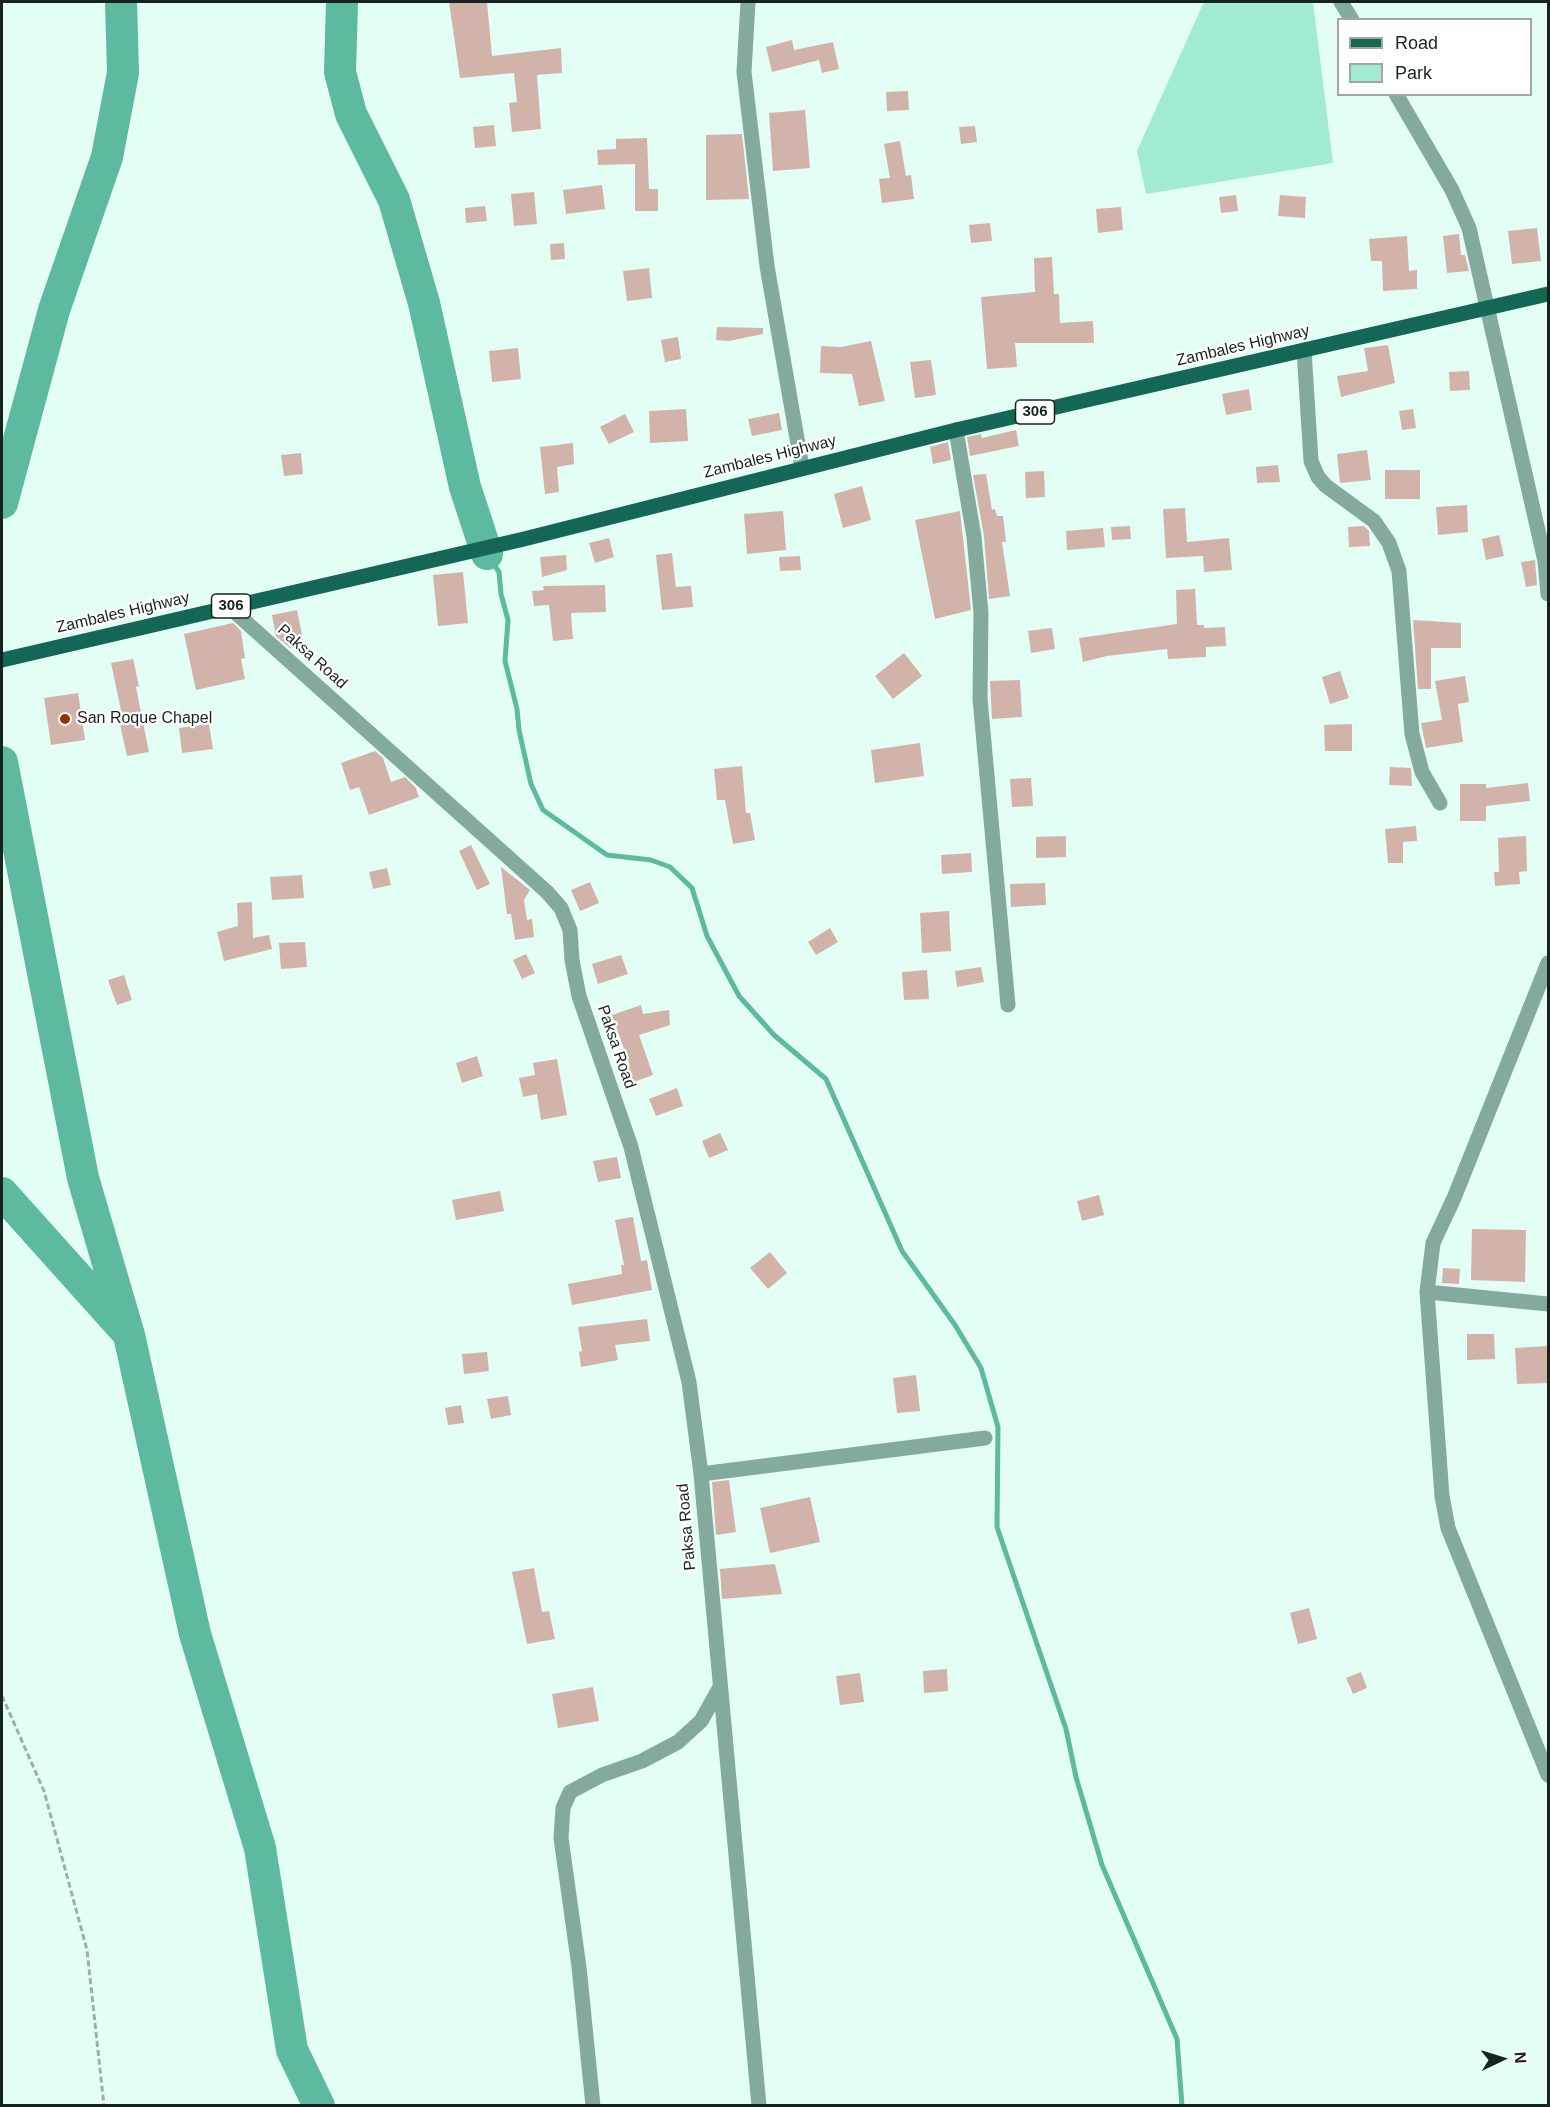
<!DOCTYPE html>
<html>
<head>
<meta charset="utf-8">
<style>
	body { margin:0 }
	#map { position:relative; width:1550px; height:2107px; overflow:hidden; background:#e3fef5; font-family:Arial,sans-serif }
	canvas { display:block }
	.frame { position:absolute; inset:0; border:3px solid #17231f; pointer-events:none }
	.legend { position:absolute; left:1337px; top:18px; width:195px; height:78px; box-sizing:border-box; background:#fff; border:2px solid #a2a7a5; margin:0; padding:8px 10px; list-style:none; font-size:18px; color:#17231f }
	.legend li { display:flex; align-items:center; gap:12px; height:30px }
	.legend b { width:30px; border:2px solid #a2a7a5 }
	.north { position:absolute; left:1472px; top:2029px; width:60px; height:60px; -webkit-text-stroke:4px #fff; paint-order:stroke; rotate:86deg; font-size:16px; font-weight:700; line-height:24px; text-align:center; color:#17231f }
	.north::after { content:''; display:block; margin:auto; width:21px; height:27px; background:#17231f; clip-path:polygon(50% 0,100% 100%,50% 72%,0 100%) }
</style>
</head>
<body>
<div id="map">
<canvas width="1550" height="2107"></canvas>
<div class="frame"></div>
<ul class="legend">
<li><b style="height:8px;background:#136754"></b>Road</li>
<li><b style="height:16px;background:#a1ead3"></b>Park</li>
</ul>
<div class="north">N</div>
</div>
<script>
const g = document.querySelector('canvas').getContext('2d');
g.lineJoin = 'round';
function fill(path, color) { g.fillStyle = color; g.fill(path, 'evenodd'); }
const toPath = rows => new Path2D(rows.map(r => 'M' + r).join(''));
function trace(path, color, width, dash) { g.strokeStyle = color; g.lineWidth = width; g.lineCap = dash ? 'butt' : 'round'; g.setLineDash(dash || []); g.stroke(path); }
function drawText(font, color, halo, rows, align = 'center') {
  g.font = font + ' Arial,sans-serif'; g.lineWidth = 4.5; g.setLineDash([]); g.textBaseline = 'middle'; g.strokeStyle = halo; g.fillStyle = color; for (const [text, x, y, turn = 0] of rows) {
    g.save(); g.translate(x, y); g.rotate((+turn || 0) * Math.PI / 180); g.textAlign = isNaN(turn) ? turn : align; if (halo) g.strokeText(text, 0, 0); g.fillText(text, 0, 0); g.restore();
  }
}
const green = toPath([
	[1208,2,1313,2,1333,163,1146,194,1137,151,1203,4]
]);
const stream = toPath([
	[487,554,499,572,501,594,508,620,505,661,517,709,519,730,531,784,543,810,607,855,651,860,670,867,692,888,707,936,739,996,774,1035,826,1079,902,1251,955,1325,981,1368,998,1427,997,1527,1066,1729,1076,1777,1102,1865,1177,2039,1182,2106]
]);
const river = toPath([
	[342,2,340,72,351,114,394,200,424,303,465,487,487,554],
	[2,503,54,310,107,157,123,73,121,2],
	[2,762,83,1178,129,1335,195,1634,260,1848,292,2050,319,2106],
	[2,1193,124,1329]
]);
const building = toPath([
	[449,2,487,2,492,56,561,48,562,73,537,75,541,129,512,132,509,103,517,102,514,73,460,78],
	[792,40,794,50,833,42,839,69,822,73,819,60,772,72,766,47],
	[908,91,909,110,887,111,886,92],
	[805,110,810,168,773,171,769,113],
	[494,125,496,146,475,148,473,127],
	[975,126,977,142,961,144,959,127],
	[742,134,749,199,706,200,706,135],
	[647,138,649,189,658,189,658,211,635,211,635,164,598,165,597,150,616,149,616,139],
	[900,141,906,176,911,175,914,199,882,203,879,179,890,178,884,144],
	[602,185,605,209,566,214,563,190],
	[534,192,537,224,514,226,511,194],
	[1236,195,1238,211,1221,213,1219,197],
	[1280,195,1306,197,1305,218,1278,216],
	[485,206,487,221,466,223,465,208],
	[1121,207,1123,230,1098,233,1096,209],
	[990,223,992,241,971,243,969,225],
	[1537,228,1541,261,1512,264,1508,231],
	[1459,234,1461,255,1465,255,1469,271,1447,273,1443,236],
	[1407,236,1409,271,1417,270,1417,289,1383,291,1382,261,1371,261,1369,239],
	[564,243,565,259,551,260,550,244],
	[1052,257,1054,294,1059,294,1060,323,1093,321,1094,343,1015,343,1017,367,987,369,981,297,1035,292,1034,258],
	[649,268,652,298,627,301,623,271],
	[717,327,763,328,763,334,729,341,716,340],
	[678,337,681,359,665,362,661,340],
	[871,341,885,401,859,406,852,374,820,373,821,346,841,347],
	[1388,345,1395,383,1341,397,1337,376,1368,371,1364,348],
	[518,348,521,379,492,382,489,351],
	[931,360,936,395,915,398,910,362],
	[1469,371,1470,390,1450,391,1449,372],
	[1249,389,1252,410,1226,415,1222,394],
	[686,409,688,441,650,443,649,411],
	[1413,409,1416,428,1402,430,1399,411],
	[779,413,782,430,752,436,748,419],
	[625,414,634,432,609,444,600,427],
	[1016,430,1019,446,970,456,967,437,981,434,982,438],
	[948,442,951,460,933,464,930,447],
	[573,443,574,464,557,467,559,492,545,494,540,447],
	[1367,450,1371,480,1340,483,1337,454],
	[301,453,303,474,284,476,281,455],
	[1278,465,1280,482,1257,483,1256,467],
	[1385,470,1420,470,1420,499,1385,499],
	[1044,471,1045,497,1026,498,1025,472],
	[986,474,992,510,995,509,997,516,1003,516,1006,542,1002,542,1010,596,989,599,984,536,973,475],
	[862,486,871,520,843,528,834,494],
	[1467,505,1468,532,1438,535,1436,507],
	[1185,508,1187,542,1229,538,1232,570,1204,572,1203,556,1166,558,1163,509],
	[783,511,786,550,747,554,744,514],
	[960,511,971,610,935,619,915,520],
	[1130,526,1131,539,1112,540,1111,527],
	[1364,526,1369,531,1370,546,1349,547,1348,527],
	[1103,528,1105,547,1067,550,1066,531],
	[1499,535,1504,556,1486,560,1482,539],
	[609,538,614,557,595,563,589,543],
	[672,553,676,587,691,586,693,607,662,610,656,555],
	[566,555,567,570,542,577,540,557],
	[800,556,801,570,780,571,779,557],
	[1535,560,1537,585,1526,587,1521,562],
	[463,572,468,623,438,626,433,575],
	[605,585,606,612,571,613,573,639,553,641,549,605,534,606,532,591,544,590,543,586],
	[1195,589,1197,625,1204,625,1204,628,1225,627,1226,646,1206,647,1206,657,1168,659,1167,649,1107,656,1083,662,1079,638,1177,624,1176,590],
	[297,610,304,645,290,648,276,636,272,615],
	[1413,620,1461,623,1461,648,1431,648,1431,689,1418,689],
	[233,623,241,631,245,658,241,659,245,679,196,690,184,634],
	[1052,628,1055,649,1031,653,1028,631],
	[904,653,922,676,893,699,875,676],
	[133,659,139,686,136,687,149,752,127,756,117,711,121,710,111,663],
	[1340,671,1349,698,1330,704,1322,677],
	[1465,676,1469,702,1458,704,1463,742,1426,748,1421,723,1442,720,1435,681],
	[1020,680,1022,717,992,719,990,681],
	[78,693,85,740,51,745,44,698],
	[209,724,213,749,182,753,179,728],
	[1352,724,1352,751,1325,751,1324,725],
	[920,743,924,776,875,783,871,750],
	[375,751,383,758,391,782,405,777,416,788,419,797,369,815,359,787,350,790,341,763],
	[742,766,746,813,750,813,755,840,733,844,725,800,717,800,714,769],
	[1390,767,1411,768,1412,786,1389,785],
	[1031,778,1033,806,1012,807,1010,779],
	[1528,783,1530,801,1486,806,1486,821,1460,821,1460,784,1486,784,1486,788],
	[1416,826,1417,841,1403,842,1403,863,1388,863,1385,829],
	[1066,836,1066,857,1036,858,1036,837],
	[1526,836,1527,871,1519,872,1520,884,1495,886,1494,872,1499,872,1498,838],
	[471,845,490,884,477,890,459,851],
	[971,853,972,872,942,874,941,855],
	[501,867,530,890,524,900,527,920,532,919,534,937,515,940,511,914,507,914],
	[387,868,391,885,373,889,369,872],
	[302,875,304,898,272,900,270,877],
	[590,882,599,903,580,911,571,890],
	[1045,883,1046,905,1011,907,1010,884],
	[252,902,253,938,269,935,272,949,224,961,217,932,238,926,237,903],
	[949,911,951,951,922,953,920,913],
	[830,928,838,942,816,955,808,942],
	[305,942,307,967,281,969,279,943],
	[526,954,535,973,522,979,513,960],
	[621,955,628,974,598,984,592,964],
	[981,967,984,982,957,987,955,971],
	[927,970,929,999,904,1000,902,972],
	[124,975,132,1000,117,1005,108,980],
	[641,1005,643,1014,669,1010,670,1025,639,1035,653,1075,631,1083,626,1067,630,1066,612,1015],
	[477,1056,483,1076,462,1083,456,1063],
	[557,1059,567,1115,541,1120,537,1094,523,1097,519,1078,535,1075,533,1063],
	[677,1088,683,1106,656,1116,649,1099],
	[720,1133,728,1150,709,1158,702,1141],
	[617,1157,621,1178,598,1182,593,1161],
	[500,1191,504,1211,456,1220,452,1200],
	[1099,1195,1104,1215,1082,1221,1077,1201],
	[633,1217,641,1261,647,1260,652,1290,572,1305,568,1284,622,1274,621,1265,624,1265,615,1220],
	[1472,1229,1526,1230,1525,1282,1471,1280],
	[770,1252,787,1273,768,1289,750,1268],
	[1443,1268,1460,1269,1459,1284,1442,1283],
	[647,1319,650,1341,615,1345,618,1360,581,1367,579,1352,582,1351,578,1327],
	[1467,1334,1494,1334,1495,1359,1467,1360],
	[1548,1346,1548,1383,1517,1384,1515,1348],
	[487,1352,489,1371,464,1374,462,1354],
	[916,1375,920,1411,897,1413,893,1378],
	[508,1396,511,1415,491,1419,487,1399],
	[461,1405,464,1423,448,1425,445,1408],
	[729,1480,736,1532,716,1535,712,1482],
	[810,1497,820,1542,770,1553,760,1508],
	[775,1564,782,1594,722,1599,720,1569],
	[534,1568,542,1612,549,1611,555,1639,527,1644,512,1572],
	[1309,1608,1317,1639,1298,1644,1290,1613],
	[947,1669,948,1691,924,1693,923,1671],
	[1361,1672,1367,1688,1353,1694,1346,1678],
	[860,1673,864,1702,840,1705,836,1676],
	[593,1687,599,1721,558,1728,552,1694]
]);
const path = toPath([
	[2,1696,44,1791,87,1950,104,2106]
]);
const street = toPath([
	[748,2,744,72,767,266,802,467],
	[1341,2,1352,20],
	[1396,94,1452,190,1469,228,1545,561,1548,594],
	[1304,350,1311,461,1318,477,1326,486,1374,521,1389,543,1399,571,1412,734,1422,772,1440,803],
	[956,430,974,537,981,613,980,699,1008,1005],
	[228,606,547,892,561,908,570,930,572,960,579,996,631,1147,689,1382,701,1474,759,2106],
	[1548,963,1454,1198,1433,1243,1427,1292,1442,1496,1448,1528,1548,1775],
	[1427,1292,1548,1304],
	[701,1474,985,1438],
	[593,2106,579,1967,561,1838,563,1808,570,1792,602,1775,642,1761,678,1742,701,1721,719,1689]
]);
const primary = toPath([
	[2,660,524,539,956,430,1548,294]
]);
const markers = [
	[65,719,6,"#962f0c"]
];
const shields = [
	[1035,412,39],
	[231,606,39]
];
const shieldNames = [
	["306",1035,412],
	["306",231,606]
];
const streetNames = [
	["Zambales Highway",1243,346,-13],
	["Zambales Highway",770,457,-14],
	["Zambales Highway",123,613,-13],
	["Paksa Road",312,657,42],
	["Paksa Road",616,1047,71],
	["Paksa Road",687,1527,-95]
];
const poiNames = [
	["San Roque Chapel",77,719]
];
fill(green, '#a1ead3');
trace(stream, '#5dbaa0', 5);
trace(river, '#5dbaa0', 32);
fill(building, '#d1b3aa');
trace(path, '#9ab0a9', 3, [6, 3]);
trace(street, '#84a99d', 15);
trace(primary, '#136754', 15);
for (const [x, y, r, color] of markers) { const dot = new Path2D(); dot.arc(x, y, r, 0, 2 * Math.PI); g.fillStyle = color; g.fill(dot); trace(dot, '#fff', 2); }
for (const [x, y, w] of shields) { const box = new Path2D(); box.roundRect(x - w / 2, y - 12, w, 24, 4.5); g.fillStyle = '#fff'; g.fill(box); trace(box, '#17231f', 1.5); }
drawText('bold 15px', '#17231f', null, shieldNames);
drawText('16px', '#17231f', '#fff', streetNames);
drawText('16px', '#17231f', '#fff', poiNames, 'left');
</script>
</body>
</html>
